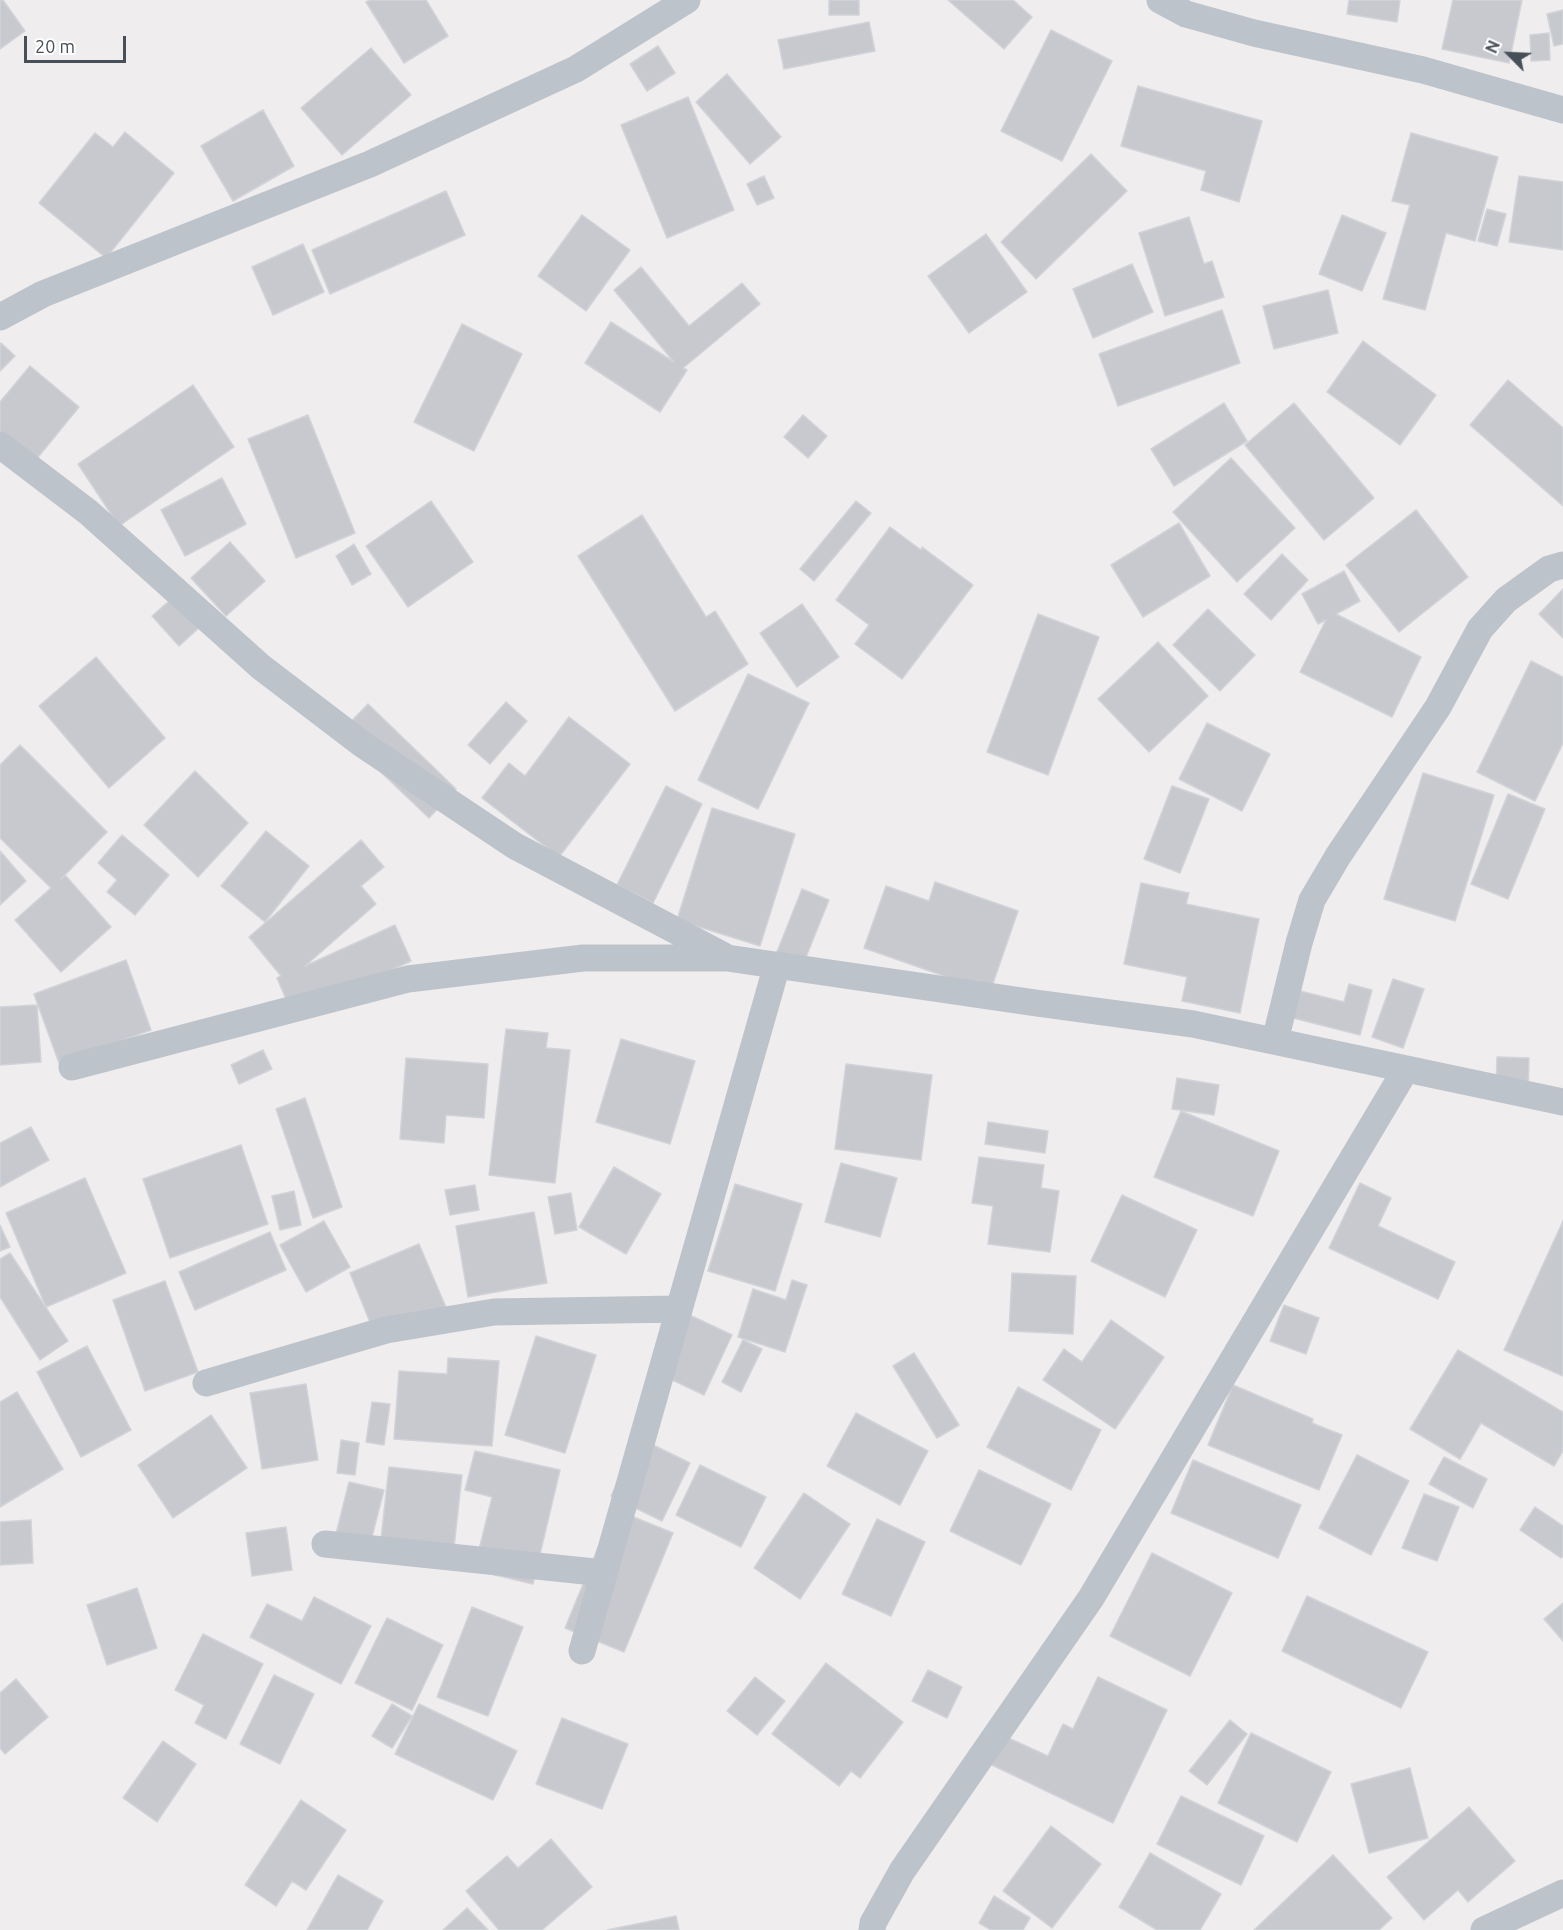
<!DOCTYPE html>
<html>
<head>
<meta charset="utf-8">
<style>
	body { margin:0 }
	#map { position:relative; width:1563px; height:1930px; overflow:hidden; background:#efeded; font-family:Ubuntu,sans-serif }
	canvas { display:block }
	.north { position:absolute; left:1479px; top:24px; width:60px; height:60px; -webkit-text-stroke:4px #fff; paint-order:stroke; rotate:294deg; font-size:16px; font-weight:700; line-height:24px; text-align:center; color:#474f58 }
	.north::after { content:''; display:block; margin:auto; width:21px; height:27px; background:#474f58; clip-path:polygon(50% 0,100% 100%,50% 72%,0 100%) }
	.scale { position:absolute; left:24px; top:36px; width:102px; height:27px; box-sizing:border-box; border:3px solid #474f58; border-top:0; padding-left:8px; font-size:18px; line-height:21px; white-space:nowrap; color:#474f58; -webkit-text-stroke:4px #fff; paint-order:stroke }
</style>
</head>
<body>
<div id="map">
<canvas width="1563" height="1930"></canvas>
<div class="north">N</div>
<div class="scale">20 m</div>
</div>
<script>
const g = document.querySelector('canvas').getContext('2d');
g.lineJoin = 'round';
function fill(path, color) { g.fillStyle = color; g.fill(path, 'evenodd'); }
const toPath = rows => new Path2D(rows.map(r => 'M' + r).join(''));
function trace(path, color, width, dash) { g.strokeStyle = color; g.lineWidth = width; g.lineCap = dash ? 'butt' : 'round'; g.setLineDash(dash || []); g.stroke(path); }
const building = toPath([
	[0,0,3,0,25,31,0,49,0,0],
	[370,0,426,0,448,36,404,63,366,2,370,0],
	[829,0,859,0,859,15,829,15,829,0],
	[948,0,1013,0,1032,17,1004,49,948,0],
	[1349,0,1400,0,1397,22,1347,14,1349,0],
	[1453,0,1522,0,1509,63,1442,49,1453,0],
	[1563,10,1563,44,1554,46,1547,14,1563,10],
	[869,22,875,51,784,69,778,40,869,22],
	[1051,30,1112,61,1062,161,1001,131,1051,30],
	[1549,33,1550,60,1531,61,1530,35,1549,33],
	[658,46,675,73,647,91,630,64,658,46],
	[371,48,411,95,342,155,301,108,371,48],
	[727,74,781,137,750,164,696,102,727,74],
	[1138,86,1262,121,1239,202,1201,190,1206,171,1121,146,1138,86],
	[688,97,734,210,667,238,621,125,688,97],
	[263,110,294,166,233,201,201,146,263,110],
	[125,132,174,173,106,258,39,203,95,133,113,147,125,132],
	[1411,133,1498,157,1475,241,1446,233,1425,310,1383,299,1410,205,1392,201,1411,133],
	[1091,154,1127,191,1036,279,1001,242,1091,154],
	[764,176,774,198,757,205,747,184,764,176],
	[1519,176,1563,182,1563,250,1509,242,1519,176],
	[446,191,465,235,330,294,312,250,446,191],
	[1487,209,1506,214,1497,246,1478,241,1487,209],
	[582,215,630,250,586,311,538,276,582,215],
	[1342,215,1386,233,1362,291,1319,274,1342,215],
	[1189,217,1204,264,1212,261,1224,297,1165,316,1139,233,1189,217],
	[986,234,1027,292,969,333,928,276,986,234],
	[303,244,324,292,273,315,252,267,303,244],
	[1132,264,1153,312,1093,338,1073,289,1132,264],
	[641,267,689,326,742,283,760,304,683,368,687,370,660,412,585,363,611,322,674,362,614,290,641,267],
	[1328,290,1338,333,1274,349,1263,306,1328,290],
	[1222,310,1240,363,1118,406,1099,354,1222,310],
	[462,324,522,354,474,451,414,422,462,324],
	[1363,341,1436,395,1400,445,1327,392,1363,341],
	[1,343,15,356,0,371,0,345,1,343],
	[30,366,79,407,26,472,0,450,0,402,30,366],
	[1508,380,1563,428,1563,506,1470,425,1508,380],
	[193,385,234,447,119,526,78,464,193,385],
	[1224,403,1247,441,1174,486,1151,449,1224,403],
	[1294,403,1374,498,1324,540,1245,445,1294,403],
	[308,415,355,533,296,558,248,439,308,415],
	[803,415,827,436,808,458,784,437,803,415],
	[1231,458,1295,528,1237,582,1173,512,1231,458],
	[222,478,246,524,185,556,161,510,222,478],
	[431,501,473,562,408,607,366,546,431,501],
	[856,501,871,513,814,581,800,569,856,501],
	[1416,510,1468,577,1399,632,1346,565,1416,510],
	[642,515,706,617,715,611,748,664,675,711,578,556,642,515],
	[1179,523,1210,576,1143,617,1111,565,1179,523],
	[890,527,921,550,922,547,973,585,902,679,855,644,869,625,836,600,890,527],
	[230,542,265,581,226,616,191,578,230,542],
	[354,544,371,574,352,585,336,556,354,544],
	[1282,554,1308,580,1271,620,1244,594,1282,554],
	[1344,571,1360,601,1336,614,1421,657,1392,717,1300,672,1326,620,1318,624,1302,594,1344,571],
	[185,587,212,616,179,646,152,616,185,587],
	[1563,589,1563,638,1539,614,1563,589],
	[802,604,839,657,797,687,760,633,802,604],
	[1208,609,1255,655,1220,691,1173,645,1208,609],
	[1038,614,1099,637,1048,775,987,752,1038,614],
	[1158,642,1208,696,1149,752,1098,699,1158,642],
	[96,657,165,738,109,788,39,706,96,657],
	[1531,661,1563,677,1563,743,1535,801,1477,772,1531,661],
	[748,674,809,703,758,809,698,780,748,674],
	[506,702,527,721,490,764,468,745,506,702],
	[368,704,456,789,429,818,340,733,368,704],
	[569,717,630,764,559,857,482,798,509,763,525,776,569,717],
	[1207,723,1270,754,1242,811,1179,779,1207,723],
	[20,745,107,832,61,879,65,875,111,927,61,972,15,920,51,888,0,838,0,765,20,745],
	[195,771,248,823,198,877,144,825,195,771],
	[1423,773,1494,795,1455,921,1384,899,1423,773],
	[666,786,702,804,653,903,617,885,666,786],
	[1172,786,1209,799,1180,873,1144,859,1172,786],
	[1508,794,1545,809,1508,899,1471,884,1508,794],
	[712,808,795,834,760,946,677,920,712,808],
	[266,831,309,866,265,922,221,886,266,831],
	[122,835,169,875,135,915,107,892,117,880,98,863,122,835],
	[361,840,384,867,361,886,376,904,305,966,395,925,411,961,293,1015,277,978,281,976,249,937,361,840],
	[0,851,26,881,0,905,0,851],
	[935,882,1018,911,990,992,864,948,886,886,929,901,935,882],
	[1141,883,1189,893,1186,904,1259,919,1240,1013,1182,1001,1187,977,1124,964,1141,883],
	[802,889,829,900,800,972,773,962,802,889],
	[126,960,151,1030,59,1063,34,994,126,960],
	[1393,979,1424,989,1403,1048,1372,1037,1393,979],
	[1349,984,1372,990,1360,1035,1293,1018,1300,991,1344,1002,1349,984],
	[37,1005,41,1062,0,1065,0,1007,37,1005],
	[506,1029,548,1033,546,1048,570,1050,555,1183,489,1175,506,1029],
	[621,1039,695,1061,670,1144,596,1122,621,1039],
	[263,1050,272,1069,239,1084,231,1065,263,1050],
	[1497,1057,1529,1058,1528,1092,1496,1092,1497,1057],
	[406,1058,488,1064,484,1118,446,1115,444,1143,400,1139,406,1058],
	[846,1064,932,1075,921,1160,835,1149,846,1064],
	[1177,1078,1219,1085,1214,1115,1172,1109,1177,1078],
	[305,1098,342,1207,313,1218,276,1109,305,1098],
	[1181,1111,1279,1151,1253,1216,1154,1177,1181,1111],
	[988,1122,1048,1131,1045,1153,985,1144,988,1122],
	[31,1127,49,1160,0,1187,0,1143,31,1127],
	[241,1145,268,1224,170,1258,143,1179,241,1145],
	[979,1157,1044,1165,1041,1188,1059,1191,1050,1252,988,1244,993,1206,972,1203,979,1157],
	[841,1163,897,1178,880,1237,825,1222,841,1163],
	[614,1167,661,1194,626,1254,579,1227,614,1167],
	[85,1178,126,1273,46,1307,6,1213,85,1178],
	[1360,1183,1391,1198,1378,1226,1455,1262,1438,1299,1329,1248,1360,1183],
	[735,1184,802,1204,775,1291,708,1271,735,1184],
	[475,1185,479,1210,450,1215,445,1190,475,1185],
	[294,1191,301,1225,280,1230,272,1196,294,1191],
	[571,1193,577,1230,555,1234,548,1197,571,1193],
	[1122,1195,1197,1230,1165,1297,1091,1261,1122,1195],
	[534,1212,547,1283,468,1297,456,1226,534,1212],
	[324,1221,350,1267,306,1292,280,1245,324,1221],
	[1563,1221,1563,1376,1504,1350,1563,1221],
	[0,1225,10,1247,0,1251,0,1225],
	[270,1232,286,1270,195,1310,179,1272,270,1232],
	[419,1244,448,1312,378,1342,350,1273,419,1244],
	[10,1253,68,1341,40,1360,0,1297,0,1259,10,1253],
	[1012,1273,1076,1276,1073,1334,1009,1331,1012,1273],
	[792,1280,807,1285,785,1352,738,1337,753,1289,786,1300,792,1280],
	[165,1281,198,1372,145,1391,113,1300,165,1281],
	[1284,1305,1319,1318,1306,1354,1270,1341,1284,1305],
	[679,1310,732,1335,704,1395,651,1370,679,1310],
	[1111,1320,1164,1357,1115,1429,1043,1380,1064,1349,1082,1362,1111,1320],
	[536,1336,596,1355,565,1453,505,1435,536,1336],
	[743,1340,762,1349,741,1392,722,1382,743,1340],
	[87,1346,131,1430,81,1457,37,1372,87,1346],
	[1458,1350,1563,1412,1563,1451,1554,1466,1481,1423,1460,1459,1410,1429,1458,1350],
	[914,1353,959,1425,937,1438,893,1366,914,1353],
	[448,1358,499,1361,492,1446,394,1439,399,1371,447,1374,448,1358],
	[306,1384,318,1460,262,1469,250,1393,306,1384],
	[1233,1385,1313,1419,1312,1423,1342,1435,1319,1490,1208,1445,1233,1385],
	[1018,1387,1101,1430,1071,1490,987,1447,1018,1387],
	[17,1392,63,1469,0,1507,0,1402,17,1392],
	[372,1402,390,1404,384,1445,366,1442,372,1402],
	[856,1413,928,1451,900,1505,827,1466,856,1413],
	[211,1415,247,1468,173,1518,138,1465,211,1415],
	[639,1438,690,1463,662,1521,611,1496,639,1438],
	[341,1440,359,1443,355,1475,337,1473,341,1440],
	[475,1451,560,1470,533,1584,474,1570,492,1497,465,1490,475,1451],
	[1357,1455,1409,1481,1371,1555,1319,1528,1357,1455],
	[1444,1457,1487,1479,1473,1508,1429,1484,1444,1457],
	[1193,1460,1301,1505,1278,1558,1171,1513,1193,1460],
	[700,1465,766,1497,741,1547,676,1515,700,1465],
	[389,1467,462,1475,453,1556,380,1548,389,1467],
	[979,1470,1051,1504,1021,1565,950,1531,979,1470],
	[349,1482,384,1490,367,1556,333,1546,349,1482],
	[804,1493,850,1524,800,1599,754,1568,804,1493],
	[1424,1494,1459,1507,1437,1561,1402,1548,1424,1494],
	[1535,1507,1563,1526,1563,1556,1561,1558,1520,1530,1535,1507],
	[614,1509,673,1533,624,1652,565,1628,614,1509],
	[877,1519,925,1542,891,1616,842,1594,877,1519],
	[31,1520,33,1563,0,1565,0,1522,31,1520],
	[286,1527,292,1570,252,1576,246,1533,286,1527],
	[1152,1553,1232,1593,1190,1676,1110,1636,1152,1553],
	[137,1588,157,1648,107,1665,87,1605,137,1588],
	[1307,1596,1428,1652,1401,1708,1282,1651,1307,1596],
	[314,1597,371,1626,341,1684,250,1637,267,1604,302,1621,314,1597],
	[1563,1603,1563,1641,1544,1619,1563,1603],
	[472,1607,523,1627,488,1716,437,1697,472,1607],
	[387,1618,443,1645,412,1710,355,1683,387,1618],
	[203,1634,263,1664,226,1739,195,1723,204,1705,175,1690,203,1634],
	[826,1663,903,1722,860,1778,851,1771,839,1786,772,1734,826,1663],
	[928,1670,962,1687,947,1718,912,1701,928,1670],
	[274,1675,314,1694,280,1764,240,1744,274,1675],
	[755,1677,785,1701,757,1735,727,1711,755,1677],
	[1098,1677,1167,1710,1113,1823,990,1764,1004,1736,1048,1756,1063,1724,1073,1729,1098,1677],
	[16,1679,48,1717,5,1754,0,1748,0,1693,16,1679],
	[392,1704,412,1716,392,1748,372,1736,392,1704],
	[419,1704,517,1751,493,1800,395,1754,419,1704],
	[562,1718,628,1744,602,1809,536,1784,562,1718],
	[1230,1720,1247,1734,1207,1785,1189,1771,1230,1720],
	[1251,1733,1331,1772,1297,1842,1218,1803,1251,1733],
	[163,1741,196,1764,157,1822,123,1798,163,1741],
	[1410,1768,1428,1838,1369,1853,1351,1784,1410,1768],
	[1181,1796,1264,1836,1241,1885,1157,1844,1181,1796],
	[301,1800,346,1830,306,1890,292,1881,276,1906,245,1885,301,1800],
	[1469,1807,1515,1861,1468,1902,1458,1890,1424,1920,1387,1877,1469,1807],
	[1051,1826,1101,1864,1052,1928,1003,1891,1051,1826],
	[551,1839,592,1887,542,1930,499,1930,466,1891,507,1856,518,1868,551,1839],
	[1150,1853,1221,1894,1200,1930,1157,1930,1119,1907,1150,1853],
	[1333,1855,1392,1918,1379,1930,1254,1930,1333,1855],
	[338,1875,383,1901,367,1930,307,1930,338,1875],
	[994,1896,1030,1918,1023,1930,991,1930,979,1923,994,1896],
	[467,1908,488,1930,443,1930,467,1908],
	[676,1916,679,1930,607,1930,676,1916]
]);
const minor = toPath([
	[1160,0,1186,14,1254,33,1423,70,1563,110],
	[0,317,43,294,370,164,576,69,687,0],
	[0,445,88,512,261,667,362,744,515,846,724,956],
	[1275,1041,1299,943,1312,900,1338,856,1438,707,1480,629,1506,600,1549,569,1563,565],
	[72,1067,408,979,583,958,727,958,1036,1003,1193,1024,1563,1102],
	[206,1383,386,1330,494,1312,678,1309],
	[325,1544,604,1573],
	[582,1651,777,965],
	[872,1930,873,1923,902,1871,1091,1598,1406,1069],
	[1484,1930,1563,1893]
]);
fill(building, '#c7c9cf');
trace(building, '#d1d3d8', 1.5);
trace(minor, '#bdc3ca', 27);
</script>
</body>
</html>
